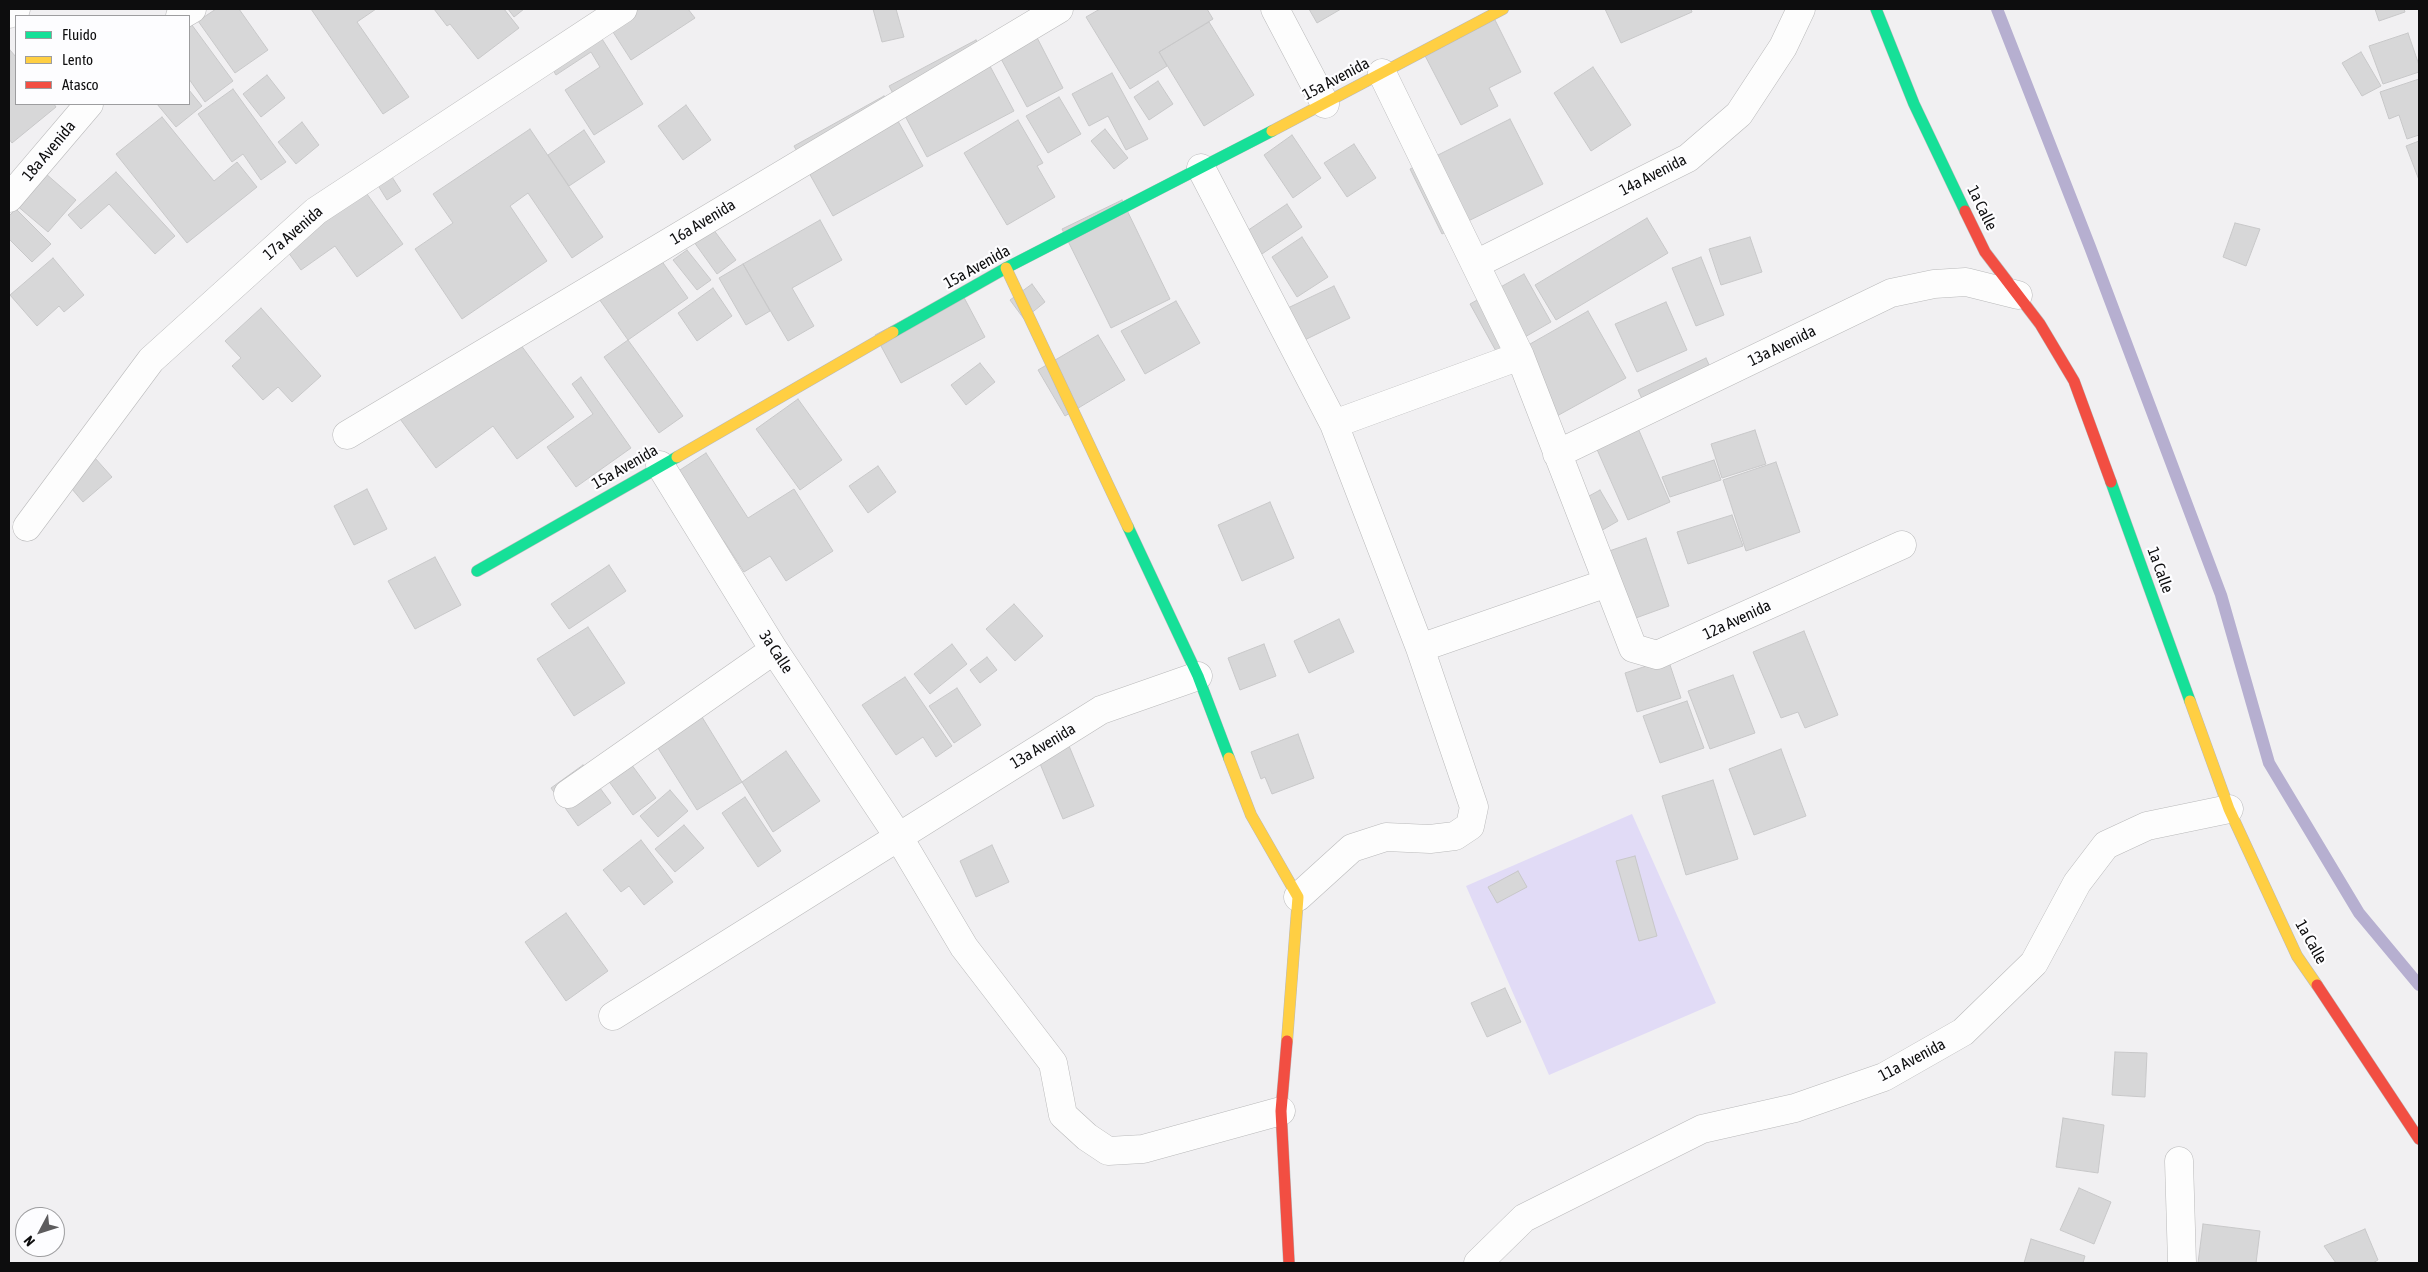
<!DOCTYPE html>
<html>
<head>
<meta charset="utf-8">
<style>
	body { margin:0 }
	#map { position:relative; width:2428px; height:1272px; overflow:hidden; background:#f1f0f2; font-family:"Asap Condensed",sans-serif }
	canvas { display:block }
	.frame { position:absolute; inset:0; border:10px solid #0d0d0e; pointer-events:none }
	.legend { position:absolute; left:15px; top:15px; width:175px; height:90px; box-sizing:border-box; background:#fdfdff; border:1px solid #9d9d9f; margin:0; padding:6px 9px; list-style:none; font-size:15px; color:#0d0d0e }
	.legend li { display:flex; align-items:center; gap:10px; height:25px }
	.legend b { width:25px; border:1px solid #9d9d9f }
	.north { position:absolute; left:15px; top:1207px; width:50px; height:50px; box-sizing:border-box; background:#fdfdff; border:1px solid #9d9d9f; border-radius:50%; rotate:230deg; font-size:14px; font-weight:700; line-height:20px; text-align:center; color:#0d0d0e }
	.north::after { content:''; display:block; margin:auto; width:18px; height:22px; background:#5d5c5e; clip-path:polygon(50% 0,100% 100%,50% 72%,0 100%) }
</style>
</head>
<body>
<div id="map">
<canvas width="2428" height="1272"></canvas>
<div class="frame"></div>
<ul class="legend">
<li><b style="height:6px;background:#16e098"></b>Fluido</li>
<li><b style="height:6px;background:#ffcf43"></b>Lento</li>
<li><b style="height:6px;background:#f24e42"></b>Atasco</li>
</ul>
<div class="north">N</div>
</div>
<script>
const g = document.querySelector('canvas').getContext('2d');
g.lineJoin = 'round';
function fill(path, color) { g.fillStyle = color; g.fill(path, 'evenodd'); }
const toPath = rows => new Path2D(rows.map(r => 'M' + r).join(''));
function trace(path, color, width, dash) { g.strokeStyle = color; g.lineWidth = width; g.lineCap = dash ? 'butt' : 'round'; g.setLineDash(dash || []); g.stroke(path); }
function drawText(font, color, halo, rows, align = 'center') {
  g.font = font + ' "Asap Condensed",sans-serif'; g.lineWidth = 4.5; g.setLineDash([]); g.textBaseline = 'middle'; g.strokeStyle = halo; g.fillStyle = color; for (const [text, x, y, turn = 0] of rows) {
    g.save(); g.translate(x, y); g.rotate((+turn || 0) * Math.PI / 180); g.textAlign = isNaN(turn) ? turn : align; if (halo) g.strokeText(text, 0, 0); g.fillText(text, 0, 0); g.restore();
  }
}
const green = toPath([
	[1632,814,1716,1003,1549,1075,1466,886]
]);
const stream = toPath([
	[1997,9,2090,247,2221,595,2269,763,2359,913,2419,985]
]);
const building = toPath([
	[216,9,239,9,268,50,235,73,198,21,216,9],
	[311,9,376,9,357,22,409,97,383,114,311,9],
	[434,9,504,9,519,28,478,59,450,24,447,26,434,9],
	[508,9,524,9,514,17,508,9],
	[618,9,688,9,695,18,631,60,604,18,618,9],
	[873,9,896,9,904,37,882,42,873,9],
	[1100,9,1207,9,1213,19,1159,52,1167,66,1130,89,1086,17,1100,9],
	[1309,9,1341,9,1317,23,1309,9],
	[1605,9,1691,9,1692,12,1621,43,1605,9],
	[2375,9,2404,9,2405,12,2379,21,2375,9],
	[1491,12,1521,72,1489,88,1498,106,1461,125,1421,48,1491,12],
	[189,21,233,81,205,102,189,79,189,21],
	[1209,22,1254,95,1204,126,1159,52,1209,22],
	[592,23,643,104,594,135,565,90,600,67,591,52,556,75,543,54,592,23],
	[1030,24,1063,88,1027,107,993,44,1030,24],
	[2408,33,2419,65,2419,72,2383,84,2369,46,2408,33],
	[976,40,1014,111,927,157,889,86,976,40],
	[10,50,16,57,16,104,54,104,56,107,12,143,9,139,10,50],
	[2361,52,2381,86,2362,96,2342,63,2361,52],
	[1593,67,1631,125,1591,151,1554,93,1593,67],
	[1112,73,1148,139,1126,150,1108,116,1089,126,1072,94,1112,73],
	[267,75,285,98,261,117,243,94,267,75],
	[2419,79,2419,135,2407,139,2399,115,2389,119,2380,92,2419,79],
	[1158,81,1173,104,1149,120,1134,97,1158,81],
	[233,89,286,162,261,180,243,154,232,162,198,114,233,89],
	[189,90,202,106,176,127,157,104,189,104,189,90],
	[884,96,923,166,833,216,794,146,884,96],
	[1059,97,1081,134,1048,153,1026,116,1059,97],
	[686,105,711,140,683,160,658,126,686,105],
	[162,117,214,181,237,162,257,187,187,243,116,154,162,117],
	[1510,119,1543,184,1442,234,1410,169,1510,119],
	[1018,120,1043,163,1037,166,1055,197,1007,225,964,153,1018,120],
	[302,122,319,145,296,164,278,142,302,122],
	[530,129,603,237,572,258,528,193,510,206,547,261,462,319,415,249,453,223,433,194,530,129],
	[1105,129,1128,158,1114,169,1091,141,1105,129],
	[584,130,605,162,569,186,548,155,584,130],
	[1292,135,1321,178,1293,198,1264,155,1292,135],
	[2419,141,2419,180,2406,146,2419,141],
	[1354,144,1376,178,1347,197,1324,163,1354,144],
	[30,160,76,200,48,232,9,199,30,160],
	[385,166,401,191,387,200,371,174,385,166],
	[116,172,175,236,155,254,109,204,81,229,68,215,116,172],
	[354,176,403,244,357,277,335,246,301,270,275,234,354,176],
	[1122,200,1170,299,1111,328,1062,229,1122,200],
	[1287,204,1302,227,1253,260,1238,237,1287,204],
	[16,209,51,244,32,262,9,239,9,216,16,209],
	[1647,218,1668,253,1556,320,1535,285,1647,218],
	[820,220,842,260,792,288,814,326,788,341,743,264,820,220],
	[2235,223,2260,229,2246,266,2223,257,2235,223],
	[713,229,736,260,717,274,694,242,713,229],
	[1302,237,1328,277,1297,297,1272,257,1302,237],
	[1750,237,1762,272,1721,285,1709,249,1750,237],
	[687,250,711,280,697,290,673,260,687,250],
	[656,253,688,298,628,340,592,289,656,253],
	[1701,257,1724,315,1696,326,1672,268,1701,257],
	[53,258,84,295,64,312,59,306,37,326,10,295,53,258],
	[743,264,770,311,746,325,719,278,743,264],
	[1524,274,1551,322,1497,353,1470,304,1524,274],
	[1032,284,1045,302,1024,319,1010,300,1032,284],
	[1334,286,1350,318,1286,349,1271,316,1334,286],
	[713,288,732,316,697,341,678,313,713,288],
	[960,290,985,337,901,383,875,335,960,290],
	[1176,301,1200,343,1145,374,1121,331,1176,301],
	[1666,302,1687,350,1637,372,1615,324,1666,302],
	[261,308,321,376,292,402,278,387,263,400,232,366,241,358,225,341,261,308],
	[1588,311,1626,378,1546,422,1509,356,1588,311],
	[509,329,574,417,517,459,493,426,436,468,395,412,509,329],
	[1098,335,1125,380,1065,416,1038,370,1098,335],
	[628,340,683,416,659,433,604,357,628,340],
	[1706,358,1718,385,1650,417,1638,390,1706,358],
	[980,363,995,382,966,405,951,385,980,363],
	[581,377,631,448,576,487,547,447,593,414,572,384,581,377],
	[798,399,842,460,800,490,756,429,798,399],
	[1634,419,1670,502,1628,520,1592,438,1634,419],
	[1755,430,1766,464,1722,478,1711,444,1755,430],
	[706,453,748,518,794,489,833,551,786,581,770,556,744,572,724,541,706,553,660,483,706,453],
	[95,458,112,477,83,502,66,482,95,458],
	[1714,460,1721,480,1670,497,1662,477,1714,460],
	[1776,462,1800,532,1746,551,1723,480,1776,462],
	[878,466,896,492,868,513,849,486,878,466],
	[367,489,387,529,354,545,334,506,367,489],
	[1600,490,1618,521,1587,539,1569,507,1600,490],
	[1270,502,1294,558,1242,581,1218,525,1270,502],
	[1732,515,1743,546,1688,564,1677,532,1732,515],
	[1646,538,1669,606,1622,623,1598,555,1646,538],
	[435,557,461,605,415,629,388,581,435,557],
	[609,565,626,591,569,629,551,604,609,565],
	[1014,604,1043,636,1015,661,986,629,1014,604],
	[1339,619,1354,652,1309,673,1294,641,1339,619],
	[588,627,625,683,574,716,537,659,588,627],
	[1804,631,1838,715,1805,728,1798,712,1781,718,1753,652,1804,631],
	[952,644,967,664,930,694,914,674,952,644],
	[1264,644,1276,676,1240,690,1228,658,1264,644],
	[987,657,997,670,980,683,970,670,987,657],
	[1668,659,1681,698,1637,712,1625,673,1668,659],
	[1733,675,1755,733,1710,749,1688,691,1733,675],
	[905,677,952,746,936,757,923,737,896,755,862,705,905,677],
	[957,688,981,725,954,743,929,706,957,688],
	[1687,701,1704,748,1660,763,1643,716,1687,701],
	[702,717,742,782,697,810,656,745,702,717],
	[1298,734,1314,778,1272,794,1265,777,1261,779,1251,752,1298,734],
	[1067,741,1094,806,1063,819,1036,754,1067,741],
	[1781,749,1806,816,1754,835,1729,769,1781,749],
	[786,751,820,801,773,832,742,782,786,751],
	[623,753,656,798,633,815,600,769,623,753],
	[583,765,611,803,578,826,551,788,583,765],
	[1713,780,1738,859,1686,875,1662,796,1713,780],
	[670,790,688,811,658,837,640,816,670,790],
	[745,797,781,851,758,867,722,813,745,797],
	[684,825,704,848,675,872,655,849,684,825],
	[641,840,673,882,644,905,629,886,621,892,603,870,641,840],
	[992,845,1009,882,976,897,960,861,992,845],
	[1635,856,1657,936,1639,941,1616,861,1635,856],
	[1518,871,1527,887,1497,903,1488,887,1518,871],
	[566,913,608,971,566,1001,525,942,566,913],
	[1505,988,1521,1022,1487,1037,1471,1003,1505,988],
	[2115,1052,2147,1053,2145,1097,2112,1095,2115,1052],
	[2063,1118,2104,1125,2098,1173,2056,1167,2063,1118],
	[2079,1188,2111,1202,2094,1244,2060,1230,2079,1188],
	[2203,1224,2260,1231,2256,1263,2198,1263,2203,1224],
	[2365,1229,2378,1260,2373,1263,2336,1263,2324,1246,2365,1229],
	[2031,1239,2085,1256,2083,1263,2024,1263,2031,1239]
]);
const street = toPath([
	[1275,9,1325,104],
	[9,14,16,9],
	[180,16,192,9],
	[1382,73,1520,356,1633,648,1657,655,1902,545],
	[1201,168,1334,424,1420,648,1474,807,1470,826,1455,836,1430,839,1386,837,1352,848,1298,897],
	[9,198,89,104],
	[1476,264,1688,158,1739,114,1783,47,1801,9],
	[1334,424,1520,356],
	[347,435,1059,9],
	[1557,454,1891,293,1934,284,1966,282,2018,295],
	[660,465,774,650,898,836,964,947,1053,1063,1063,1115,1087,1137,1108,1151,1143,1149,1281,1111],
	[27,527,151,360,316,211,623,9],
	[1420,648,1607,583],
	[568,794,774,650],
	[613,1016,1101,710,1198,676],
	[2179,1161,2182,1263],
	[1478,1263,1524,1218,1702,1129,1795,1108,1884,1077,1963,1032,2034,963,2077,883,2106,845,2147,826,2229,809]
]);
const fast = toPath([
	[1876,9,1914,104,1965,211],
	[893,332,1006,268,1272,131],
	[2111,482,2190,701],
	[1128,527,1198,676,1229,758],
	[477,571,677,457]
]);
const slow = toPath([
	[1272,131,1503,9],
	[1006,268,1128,527],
	[677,457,893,332],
	[2190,701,2229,809,2297,956,2317,985],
	[1229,758,1251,815,1298,897,1287,1041]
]);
const jam = toPath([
	[1965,211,1985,252,2040,324,2074,381,2111,482],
	[2317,985,2419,1139],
	[1287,1041,1281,1111,1289,1263]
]);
const streetNames = [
	["15a Avenida",1336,79,-28],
	["18a Avenida",49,151,-50],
	["14a Avenida",1653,175,-27],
	["1a Calle",1982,208,64],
	["16a Avenida",703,222,-31],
	["17a Avenida",293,233,-41],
	["15a Avenida",977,267,-29],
	["13a Avenida",1782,346,-26],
	["15a Avenida",625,467,-30],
	["1a Calle",2160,570,70],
	["12a Avenida",1737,620,-25],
	["3a Calle",776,652,57],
	["13a Avenida",1043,746,-31],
	["1a Calle",2311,942,61],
	["11a Avenida",1912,1060,-28]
];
fill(green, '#e1dbf6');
trace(stream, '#b6afd0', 12);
fill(building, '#d7d7d8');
trace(building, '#c8c8c9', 1);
trace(street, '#b9b9ba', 29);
trace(fast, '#b9b9ba', 12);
trace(slow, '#b9b9ba', 12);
trace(jam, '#b9b9ba', 12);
trace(street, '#fdfdfd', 28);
trace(fast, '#16e098', 11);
trace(slow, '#ffcf43', 11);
trace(jam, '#f24e42', 11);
drawText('16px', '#0d0d0e', '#fdfdff', streetNames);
</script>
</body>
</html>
